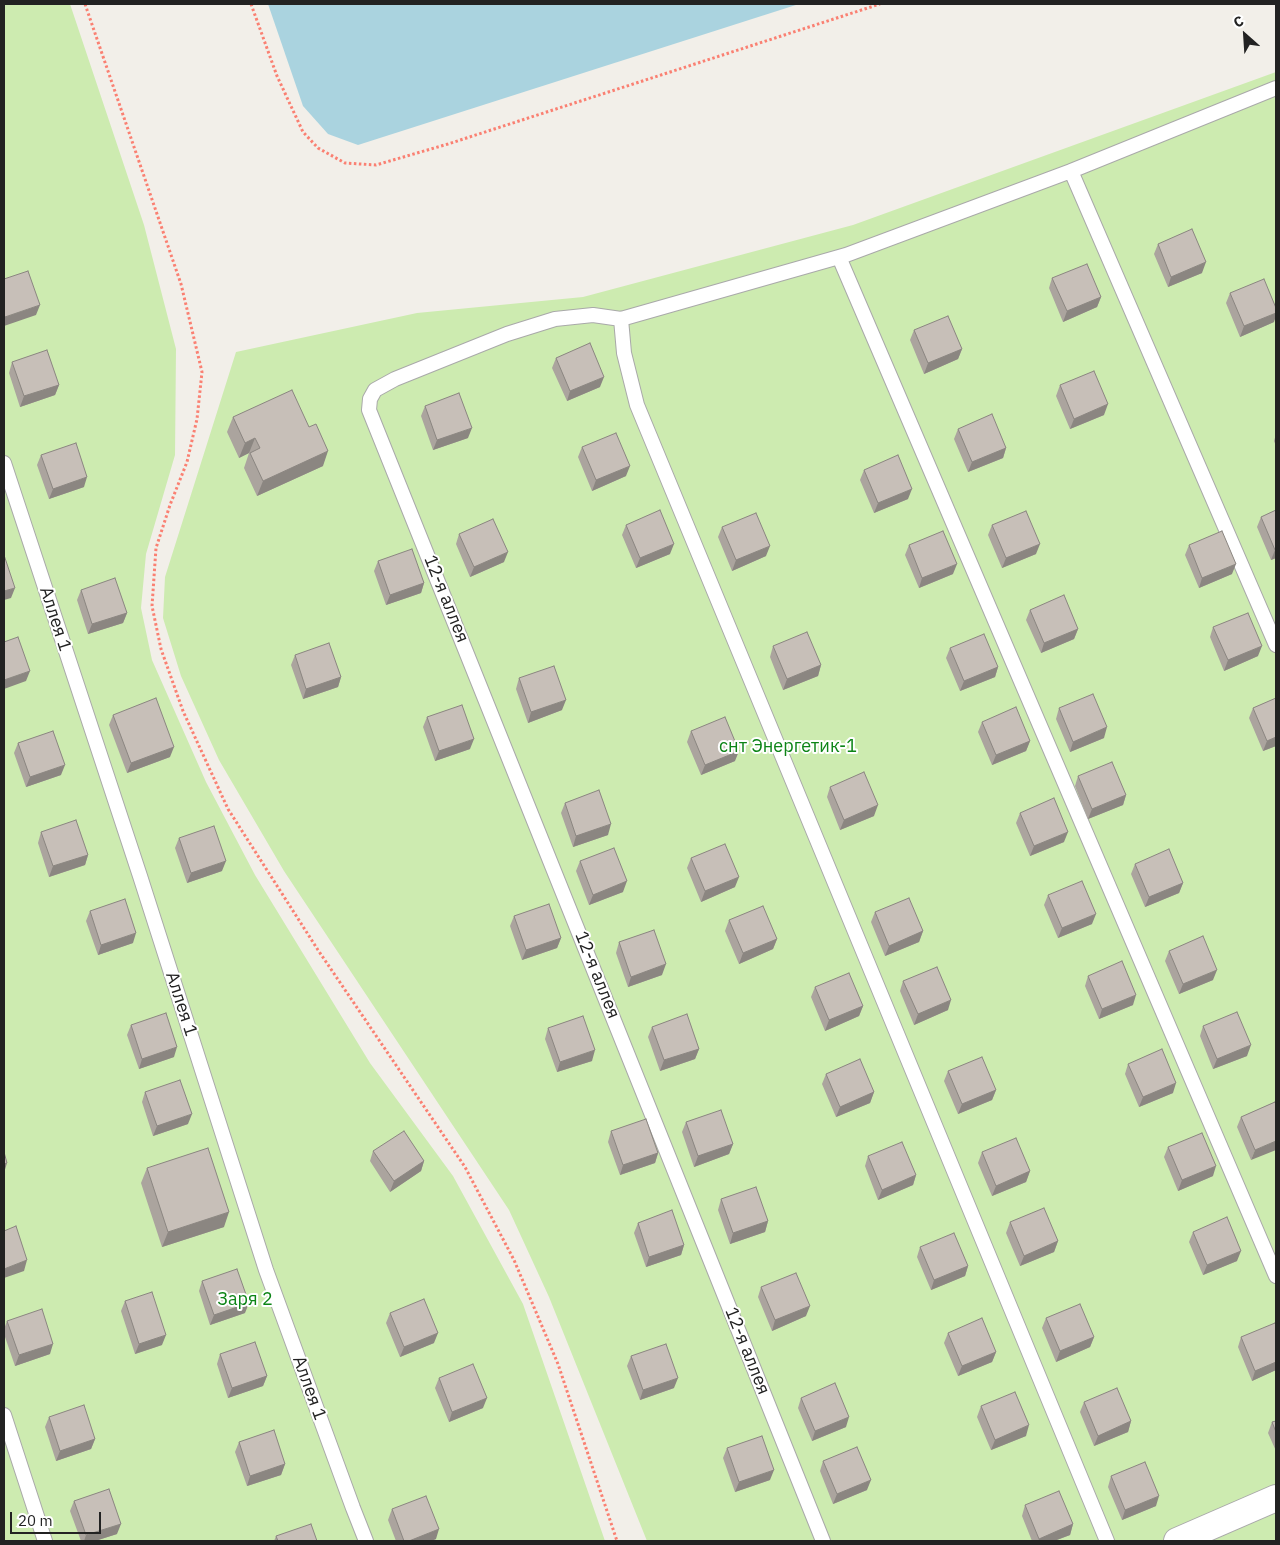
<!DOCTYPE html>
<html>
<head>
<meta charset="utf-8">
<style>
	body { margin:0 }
	#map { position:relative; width:1280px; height:1545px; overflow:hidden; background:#f2efe9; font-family:"IBM Plex Sans",sans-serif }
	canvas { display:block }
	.frame { position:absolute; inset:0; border:5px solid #222; pointer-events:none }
	.north { position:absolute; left:1220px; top:10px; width:50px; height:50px; -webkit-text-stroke:4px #fff; paint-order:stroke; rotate:334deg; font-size:14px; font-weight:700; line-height:20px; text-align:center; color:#222 }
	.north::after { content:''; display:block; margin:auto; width:18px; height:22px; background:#222; clip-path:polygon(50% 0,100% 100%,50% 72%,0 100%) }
	.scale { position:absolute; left:10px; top:1512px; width:91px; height:22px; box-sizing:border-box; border:2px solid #222; border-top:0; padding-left:6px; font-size:15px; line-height:18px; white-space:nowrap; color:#222; -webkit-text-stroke:4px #fff; paint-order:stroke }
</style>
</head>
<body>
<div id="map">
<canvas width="1280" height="1545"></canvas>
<div class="frame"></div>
<div class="north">С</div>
<div class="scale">20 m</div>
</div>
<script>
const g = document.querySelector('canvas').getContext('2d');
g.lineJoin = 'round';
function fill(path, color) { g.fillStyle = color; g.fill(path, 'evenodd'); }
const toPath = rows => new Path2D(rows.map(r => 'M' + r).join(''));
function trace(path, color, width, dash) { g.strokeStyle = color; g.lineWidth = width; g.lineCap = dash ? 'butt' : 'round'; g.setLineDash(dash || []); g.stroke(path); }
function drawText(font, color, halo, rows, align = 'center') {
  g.font = font + ' "IBM Plex Sans",sans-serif'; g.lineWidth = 4; g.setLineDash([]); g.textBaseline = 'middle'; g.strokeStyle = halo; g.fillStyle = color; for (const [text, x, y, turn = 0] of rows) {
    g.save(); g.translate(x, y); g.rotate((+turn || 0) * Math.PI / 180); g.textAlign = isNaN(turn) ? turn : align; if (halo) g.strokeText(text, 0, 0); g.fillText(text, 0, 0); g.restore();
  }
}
const grass = toPath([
	[4,4,70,4,144,225,176,349,175,455,146,554,141,608,152,660,206,782,255,875,370,1063,453,1176,523,1304,605,1541,4,1541],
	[1276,72,1276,1541,647,1541,549,1297,509,1210,284,871,219,760,181,676,163,618,165,577,236,352,417,313,583,297,853,225]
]);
const water = toPath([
	[268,4,799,4,358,145,328,134,303,106]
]);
const path = toPath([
	[85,4,181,284,202,372,197,419,187,462,170,505,156,548,152,606,161,649,183,711,228,809,318,950,465,1167,514,1260,558,1364,617,1541],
	[251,4,277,76,303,132,318,148,345,163,376,165,448,144,880,4]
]);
const service = toPath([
	[1071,171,1276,645],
	[839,257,1276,1276],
	[621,319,624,353,637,405,1107,1541],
	[4,463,140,876,266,1270,353,1508,366,1541],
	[4,1415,45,1541],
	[823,1541,369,410,370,399,375,390,395,379,507,334,555,319,593,315,621,319,846,255,1071,171,1276,88]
]);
const minor = toPath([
	[1177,1541,1276,1498]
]);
const wall = toPath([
	[1158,244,1202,273,1168,287,1154,254],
	[1052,278,1101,297,1097,307,1063,322,1049,288],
	[1230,293,1274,322,1240,337,1226,303],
	[914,330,962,349,958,359,924,374,910,340],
	[556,358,600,387,567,401,552,368],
	[12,362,59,385,55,395,20,407,9,373],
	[1060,385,1104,415,1070,429,1056,396],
	[425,406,468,438,433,450,421,416],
	[233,417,309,427,323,466,257,496,244,468,249,453,239,458,227,432],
	[958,429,1006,448,1003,458,968,472,954,439],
	[1276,434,1276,446,1274,441],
	[582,447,626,476,592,491,578,457],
	[41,455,84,487,49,499,37,465],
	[864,470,908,499,874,513,860,480],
	[1276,510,1276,558,1271,560,1257,527,1261,517],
	[626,525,670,554,636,568,622,535],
	[992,525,1036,554,1002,568,988,535],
	[722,527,766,556,732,571,718,537],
	[459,534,504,562,470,577,456,544],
	[909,545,953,574,919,588,905,555],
	[1189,545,1232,574,1199,588,1185,555],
	[378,561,424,583,421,593,386,605,374,571],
	[81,590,127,613,123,623,88,634,77,600],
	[1030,610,1078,629,1074,639,1041,653,1026,620],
	[1213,627,1258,656,1224,671,1210,637],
	[773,646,821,665,818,676,783,690,770,657],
	[950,648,998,667,995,677,960,691,946,658],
	[295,655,341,677,338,687,303,699,291,665],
	[519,678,562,710,528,723,516,689],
	[1276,698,1276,746,1263,751,1249,718,1253,708],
	[1059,708,1104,738,1070,752,1056,719],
	[113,715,170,757,127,773,109,725],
	[427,717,470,749,435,761,423,727],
	[982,722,1030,741,1026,751,992,765,978,732],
	[691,731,735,761,701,775,687,742],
	[18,743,61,775,26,787,14,753],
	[1078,776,1126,795,1123,805,1088,819,1075,786],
	[830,787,874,816,840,830,827,797],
	[565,803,608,835,573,847,561,813],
	[1020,813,1064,842,1030,856,1016,823],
	[41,832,88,855,85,865,49,877,38,843],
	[179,838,222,871,187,883,175,848],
	[691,858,735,887,701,902,687,868],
	[580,861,623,892,589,905,576,871],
	[1135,864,1183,883,1179,893,1145,907,1131,874],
	[1048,895,1092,924,1058,938,1044,905],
	[90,911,133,943,98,955,86,921],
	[875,912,923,931,919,942,885,956,871,922],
	[514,916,561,938,557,948,522,960,510,926],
	[729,920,777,939,773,949,739,964,725,931],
	[619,942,662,975,628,987,616,953],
	[1169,951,1213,980,1179,994,1165,961],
	[1088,976,1133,1005,1099,1019,1085,986],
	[903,981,948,1010,914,1025,900,991],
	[815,987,863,1006,859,1016,825,1031,811,997],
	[131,1025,174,1057,139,1069,127,1035],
	[1203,1026,1247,1056,1213,1069,1200,1036],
	[652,1027,699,1049,695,1059,660,1071,648,1037],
	[548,1028,592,1061,557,1072,545,1039],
	[1128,1064,1173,1093,1139,1107,1125,1074],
	[948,1071,996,1090,992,1100,958,1114,944,1081],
	[826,1074,874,1092,870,1103,836,1117,822,1084],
	[145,1092,188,1124,153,1136,142,1102],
	[1275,1102,1251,1160,1237,1127,1241,1117],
	[686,1122,733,1144,729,1154,694,1167,682,1132],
	[611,1131,658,1153,655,1163,620,1175,608,1142],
	[1168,1147,1213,1176,1178,1191,1164,1157],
	[373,1151,424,1161,421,1171,390,1192,370,1161],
	[982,1152,1030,1171,1026,1182,992,1196,978,1163],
	[868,1156,916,1175,913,1185,878,1200,865,1166],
	[147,1168,224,1227,162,1247,141,1183],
	[721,1199,768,1221,765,1232,730,1244,718,1210],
	[1010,1222,1058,1241,1054,1252,1020,1266,1006,1233],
	[638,1223,684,1245,681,1255,646,1267,634,1233],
	[1193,1232,1237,1261,1203,1275,1189,1242],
	[920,1247,968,1266,965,1276,931,1290,917,1257],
	[202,1281,245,1313,210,1325,199,1291],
	[761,1287,806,1316,772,1331,758,1297],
	[125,1301,162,1345,135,1354,121,1311],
	[390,1313,434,1343,400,1357,386,1323],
	[1046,1318,1094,1337,1090,1347,1056,1362,1042,1328],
	[7,1321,50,1354,15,1366,4,1334,4,1329],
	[1276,1325,1276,1370,1252,1381,1238,1347,1241,1337],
	[948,1333,996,1352,992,1362,958,1376,944,1343],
	[220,1354,267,1376,263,1386,228,1398,217,1364],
	[631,1356,674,1388,640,1400,627,1366],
	[439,1378,483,1408,449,1422,435,1388],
	[801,1398,846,1427,812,1441,798,1408],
	[1084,1402,1131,1421,1128,1432,1094,1446,1080,1412],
	[981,1406,1026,1436,991,1450,977,1417],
	[49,1417,95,1439,91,1449,56,1461,45,1427],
	[1276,1421,1276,1451,1268,1433,1272,1422],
	[239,1442,285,1464,281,1475,247,1486,235,1452],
	[727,1448,770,1480,735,1492,723,1458],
	[823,1461,867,1490,833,1504,820,1471],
	[1111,1476,1156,1506,1122,1520,1108,1487],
	[74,1501,117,1534,95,1541,81,1541,70,1511],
	[1025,1505,1073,1524,1070,1535,1054,1541,1032,1541,1022,1516],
	[392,1509,436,1539,431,1541,396,1541,388,1520],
	[276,1536,317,1541,274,1541]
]);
const shadedWall = toPath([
	[1206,262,1202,273,1168,287,1171,277],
	[1101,297,1097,307,1063,322,1067,311],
	[40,305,36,315,4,326,4,319,5,317],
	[1276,313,1276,316,1274,322,1240,337,1244,326],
	[962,349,958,359,924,374,928,363],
	[604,377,600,387,567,401,570,391],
	[59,385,55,395,20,407,24,396],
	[1108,404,1104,415,1070,429,1074,419],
	[472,428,468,438,433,450,437,440],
	[255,438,249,453,239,458,245,443],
	[1006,448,1003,458,968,472,972,462],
	[328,451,323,466,257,496,263,481],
	[630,466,626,476,592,491,596,480],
	[87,477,84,487,49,499,53,489],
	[912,489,908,499,874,513,878,503],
	[674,544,670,554,636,568,640,558],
	[1040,544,1036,554,1002,568,1006,558],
	[770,546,766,556,732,571,736,560],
	[1275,550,1276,550,1276,558,1271,560],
	[508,552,504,562,470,577,474,567],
	[957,564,953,574,919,588,922,578],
	[1236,564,1232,574,1199,588,1202,578],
	[424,583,421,593,386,605,390,595],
	[15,588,11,598,4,600,4,591],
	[127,613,123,623,88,634,92,624],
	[1078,629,1074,639,1041,653,1044,643],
	[1262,646,1258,656,1224,671,1228,660],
	[821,665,818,676,783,690,787,679],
	[998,667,995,677,960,691,964,681],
	[30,671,26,681,4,689,4,680],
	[341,677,338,687,303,699,306,689],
	[566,700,562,710,528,723,531,712],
	[1107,727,1104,738,1070,752,1073,742],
	[1276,737,1276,746,1263,751,1267,741],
	[474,739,470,749,435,761,439,751],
	[1030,741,1026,751,992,765,996,755],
	[174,747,170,757,127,773,131,763],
	[739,751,735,761,701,775,705,765],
	[65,765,61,775,26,787,30,777],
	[1126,795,1123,805,1088,819,1092,809],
	[878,805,874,816,840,830,844,820],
	[611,824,608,835,573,847,576,836],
	[1068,832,1064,842,1030,856,1034,846],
	[88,855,85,865,49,877,53,866],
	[226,861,222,871,187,883,191,873],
	[739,877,735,887,701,902,705,891],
	[627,881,623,892,589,905,593,895],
	[1183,883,1179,893,1145,907,1149,897],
	[1096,914,1092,924,1058,938,1062,928],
	[923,931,919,942,885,956,889,946],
	[136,933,133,943,98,955,101,945],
	[561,938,557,948,522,960,526,950],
	[777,939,773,949,739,964,743,953],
	[666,964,662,975,628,987,631,977],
	[1217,970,1213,980,1179,994,1183,984],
	[1136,995,1133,1005,1099,1019,1102,1009],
	[951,1000,948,1010,914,1025,918,1014],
	[863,1006,859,1016,825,1031,829,1020],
	[1251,1045,1247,1056,1213,1069,1217,1059],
	[177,1047,174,1057,139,1069,142,1059],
	[699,1049,695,1059,660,1071,664,1060],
	[595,1050,592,1061,557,1072,560,1062],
	[1176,1083,1173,1093,1139,1107,1143,1097],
	[996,1090,992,1100,958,1114,962,1104],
	[874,1092,870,1103,836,1117,840,1107],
	[192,1114,188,1124,153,1136,157,1126],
	[1276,1141,1276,1150,1251,1160,1255,1150],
	[733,1144,729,1154,694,1167,698,1156],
	[658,1153,655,1163,620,1175,623,1165],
	[424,1161,421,1171,390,1192,394,1181],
	[7,1163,4,1173,4,1164],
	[1216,1166,1213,1176,1178,1191,1182,1180],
	[1030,1171,1026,1182,992,1196,996,1186],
	[916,1175,913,1185,878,1200,882,1190],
	[229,1212,224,1227,162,1247,168,1232],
	[768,1221,765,1232,730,1244,733,1233],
	[1058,1241,1054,1252,1020,1266,1024,1256],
	[684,1245,681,1255,646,1267,649,1257],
	[1241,1251,1237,1261,1203,1275,1207,1265],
	[27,1260,24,1271,4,1278,4,1269],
	[968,1266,965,1276,931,1290,934,1280],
	[249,1303,245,1313,210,1325,214,1315],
	[810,1306,806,1316,772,1331,775,1320],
	[438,1333,434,1343,400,1357,404,1347],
	[166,1335,162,1345,135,1354,139,1344],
	[1094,1337,1090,1347,1056,1362,1060,1351],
	[53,1344,50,1354,15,1366,19,1355],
	[996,1352,992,1362,958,1376,962,1366],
	[1276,1362,1276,1370,1252,1381,1255,1371],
	[267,1376,263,1386,228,1398,232,1388],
	[678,1378,674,1388,640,1400,643,1390],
	[487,1398,483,1408,449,1422,452,1412],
	[849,1417,846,1427,812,1441,815,1431],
	[1131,1421,1128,1432,1094,1446,1098,1436],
	[1029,1425,1026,1436,991,1450,995,1440],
	[95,1439,91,1449,56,1461,60,1451],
	[285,1464,281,1475,247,1486,250,1476],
	[774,1470,770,1480,735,1492,739,1482],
	[871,1480,867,1490,833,1504,837,1494],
	[1159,1496,1156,1506,1122,1520,1125,1510],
	[121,1524,117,1534,95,1541,84,1541,86,1535],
	[1073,1524,1070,1535,1054,1541,1038,1541,1039,1539],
	[439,1529,436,1539,431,1541,409,1541]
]);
const building = toPath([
	[1192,229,1206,262,1171,277,1158,244,1192,229],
	[1087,264,1101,297,1067,311,1052,278,1087,264],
	[28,271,40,305,5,317,4,314,4,279,28,271],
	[1264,279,1276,308,1276,313,1244,326,1230,293,1264,279],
	[948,316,962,349,928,363,914,330,948,316],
	[590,343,604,377,570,391,556,358,590,343],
	[47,350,59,385,24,396,12,362,47,350],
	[1094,371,1108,404,1074,419,1060,385,1094,371],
	[292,390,309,427,316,424,328,451,263,481,250,453,260,448,255,438,245,443,233,417,292,390],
	[459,393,472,428,437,440,425,406,459,393],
	[992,414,1006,448,972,462,958,429,992,414],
	[616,433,630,466,596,480,582,447,616,433],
	[76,443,87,477,53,489,41,455,76,443],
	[898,455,912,489,878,503,864,470,898,455],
	[660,510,674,544,640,558,626,525,660,510],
	[1276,510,1276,550,1275,550,1261,517,1276,510],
	[1026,511,1040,544,1006,558,992,525,1026,511],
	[756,513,770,546,736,560,722,527,756,513],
	[493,519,508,552,474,567,459,534,493,519],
	[943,531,957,564,922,578,909,545,943,531],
	[1222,531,1236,564,1202,578,1189,545,1222,531],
	[412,549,424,583,390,595,378,561,412,549],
	[4,555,15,588,4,591,4,555],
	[115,578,127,613,92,624,81,590,115,578],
	[1064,595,1078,629,1044,643,1030,610,1064,595],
	[1248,613,1262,646,1228,660,1213,627,1248,613],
	[807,632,821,665,787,679,773,646,807,632],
	[984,634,998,667,964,681,950,648,984,634],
	[18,637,30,671,4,680,4,642,18,637],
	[329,643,341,677,306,689,295,655,329,643],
	[554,666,566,700,531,712,519,678,554,666],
	[1093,694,1107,727,1073,742,1059,708,1093,694],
	[156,698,174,747,131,763,113,715,156,698],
	[1276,698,1276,737,1267,741,1253,708,1276,698],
	[462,705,474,739,439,751,427,717,462,705],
	[1016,707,1030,741,996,755,982,722,1016,707],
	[725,717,739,751,705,765,691,731,725,717],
	[53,731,65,765,30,777,18,743,53,731],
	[1112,762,1126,795,1092,809,1078,776,1112,762],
	[864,772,878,805,844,820,830,787,864,772],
	[599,790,611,824,576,836,565,803,599,790],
	[1054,798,1068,832,1034,846,1020,813,1054,798],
	[76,820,88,855,53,866,41,832,76,820],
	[214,826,226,861,191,873,179,838,214,826],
	[725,844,739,877,705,891,691,858,725,844],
	[614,848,627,881,593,895,580,861,614,848],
	[1169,849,1183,883,1149,897,1135,864,1169,849],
	[1082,881,1096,914,1062,928,1048,895,1082,881],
	[909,898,923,931,889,946,875,912,909,898],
	[125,899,136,933,101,945,90,911,125,899],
	[549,904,561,938,526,950,514,916,549,904],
	[763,906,777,939,743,953,729,920,763,906],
	[654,930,666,964,631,977,619,942,654,930],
	[1203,936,1217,970,1183,984,1169,951,1203,936],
	[1122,961,1136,995,1102,1009,1088,976,1122,961],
	[937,967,951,1000,918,1014,903,981,937,967],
	[849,973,863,1006,829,1020,815,987,849,973],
	[1237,1012,1251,1045,1217,1059,1203,1026,1237,1012],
	[166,1013,177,1047,142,1059,131,1025,166,1013],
	[687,1014,699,1049,664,1060,652,1027,687,1014],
	[583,1016,595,1050,560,1062,548,1028,583,1016],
	[1162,1049,1176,1083,1143,1097,1128,1064,1162,1049],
	[982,1057,996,1090,962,1104,948,1071,982,1057],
	[860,1059,874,1092,840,1107,826,1074,860,1059],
	[180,1080,192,1114,157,1126,145,1092,180,1080],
	[1275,1102,1276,1105,1276,1141,1255,1150,1241,1117,1275,1102],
	[721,1110,733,1144,698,1156,686,1122,721,1110],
	[646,1119,658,1153,623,1165,611,1131,646,1119],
	[404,1131,424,1161,394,1181,373,1151,404,1131],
	[1202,1133,1216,1166,1182,1180,1168,1147,1202,1133],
	[1016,1138,1030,1171,996,1186,982,1152,1016,1138],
	[902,1142,916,1175,882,1190,868,1156,902,1142],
	[208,1148,229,1212,168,1232,147,1168,208,1148],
	[4,1152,7,1163,4,1164,4,1152],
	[756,1187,768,1221,733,1233,721,1199,756,1187],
	[1044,1208,1058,1241,1024,1256,1010,1222,1044,1208],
	[672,1210,684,1245,649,1257,638,1223,672,1210],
	[1227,1217,1241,1251,1207,1265,1193,1232,1227,1217],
	[16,1226,27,1260,4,1269,4,1231,16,1226],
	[954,1233,968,1266,934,1280,920,1247,954,1233],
	[237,1269,249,1303,214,1315,202,1281,237,1269],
	[796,1273,810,1306,775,1320,761,1287,796,1273],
	[152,1292,166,1335,139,1344,125,1301,152,1292],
	[424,1299,438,1333,404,1347,390,1313,424,1299],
	[1080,1304,1094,1337,1060,1351,1046,1318,1080,1304],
	[42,1309,53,1344,19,1355,7,1321,42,1309],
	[982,1318,996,1352,962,1366,948,1333,982,1318],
	[1275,1323,1276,1325,1276,1362,1255,1371,1241,1337,1275,1323],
	[255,1342,267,1376,232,1388,220,1354,255,1342],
	[666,1344,678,1378,643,1390,631,1356,666,1344],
	[473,1364,487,1398,452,1412,439,1378,473,1364],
	[835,1383,849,1417,815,1431,801,1398,835,1383],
	[1117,1388,1131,1421,1098,1436,1084,1402,1117,1388],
	[1015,1392,1029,1425,995,1440,981,1406,1015,1392],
	[84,1405,95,1439,60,1451,49,1417,84,1405],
	[1276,1421,1276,1432,1272,1422,1276,1421],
	[274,1430,285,1464,250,1476,239,1442,274,1430],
	[762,1436,774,1470,739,1482,727,1448,762,1436],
	[857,1447,871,1480,837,1494,823,1461,857,1447],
	[1145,1462,1159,1496,1125,1510,1111,1476,1145,1462],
	[109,1489,121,1524,86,1535,74,1501,109,1489],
	[1059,1491,1073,1524,1039,1539,1025,1505,1059,1491],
	[426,1496,439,1529,409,1541,404,1541,392,1509,426,1496],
	[311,1524,317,1541,278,1541,276,1536,311,1524]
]);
const streetNames = [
	["12-я аллея",446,599,68],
	["Аллея 1",55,619,72],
	["12-я аллея",597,975,68],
	["Аллея 1",181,1004,72],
	["12-я аллея",747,1351,68],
	["Аллея 1",309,1388,70]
];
const parkNames = [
	["снт Энергетик-1",788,747],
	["Заря 2",245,1300]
];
fill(grass, '#cdebb0');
fill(water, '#aad3df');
trace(service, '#a9a9a9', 16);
trace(minor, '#a9a9a9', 28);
trace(path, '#fa8072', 3, [2.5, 2.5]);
trace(service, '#fff', 14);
trace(minor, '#fff', 26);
fill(wall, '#aba49e');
fill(shadedWall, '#8b8681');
fill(building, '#c7bfb8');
trace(building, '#8b8681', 1);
drawText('18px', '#222', '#fff', streetNames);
drawText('18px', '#0c8416', '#fff', parkNames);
</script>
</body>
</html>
